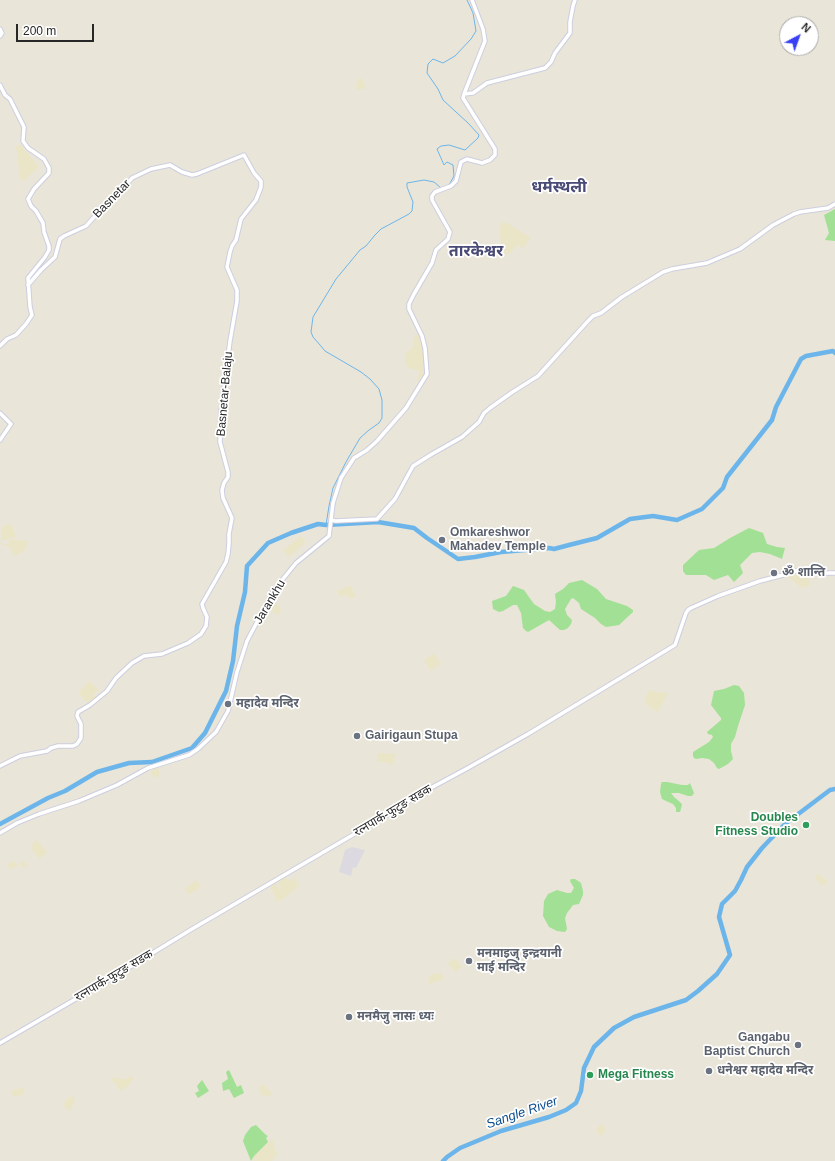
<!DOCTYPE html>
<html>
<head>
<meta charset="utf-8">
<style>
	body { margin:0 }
	#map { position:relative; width:835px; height:1161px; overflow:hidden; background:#e9e5d8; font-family:Helvetica,sans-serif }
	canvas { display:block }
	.north { position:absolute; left:779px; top:16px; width:40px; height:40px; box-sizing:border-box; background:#fff; border:1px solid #a9a9a9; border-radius:50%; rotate:41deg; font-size:11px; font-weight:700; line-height:16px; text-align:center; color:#272727 }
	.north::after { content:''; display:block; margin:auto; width:14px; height:18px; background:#393ff5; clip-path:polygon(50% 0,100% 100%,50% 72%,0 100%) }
	.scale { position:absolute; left:16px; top:24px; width:78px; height:18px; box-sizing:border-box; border:2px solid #272727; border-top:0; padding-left:5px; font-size:12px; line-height:14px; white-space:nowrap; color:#272727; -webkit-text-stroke:3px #fff; paint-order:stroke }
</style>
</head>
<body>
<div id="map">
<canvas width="835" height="1161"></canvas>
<div class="north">N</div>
<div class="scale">200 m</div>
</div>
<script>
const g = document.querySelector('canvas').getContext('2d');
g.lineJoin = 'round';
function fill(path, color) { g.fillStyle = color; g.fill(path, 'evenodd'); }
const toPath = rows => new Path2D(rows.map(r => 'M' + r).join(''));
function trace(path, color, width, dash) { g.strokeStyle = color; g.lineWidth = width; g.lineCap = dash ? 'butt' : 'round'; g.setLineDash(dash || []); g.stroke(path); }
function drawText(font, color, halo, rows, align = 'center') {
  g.font = font + ' Helvetica,"Noto Sans Devanagari",sans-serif'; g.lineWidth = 3.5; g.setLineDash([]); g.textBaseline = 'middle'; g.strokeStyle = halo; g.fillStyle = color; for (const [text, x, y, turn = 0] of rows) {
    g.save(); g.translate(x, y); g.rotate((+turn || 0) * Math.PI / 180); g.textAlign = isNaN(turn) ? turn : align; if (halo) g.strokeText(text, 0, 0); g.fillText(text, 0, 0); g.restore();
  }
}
const industrial = toPath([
	[352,847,365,850,356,868,353,867,351,876,339,872,345,850]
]);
const education = toPath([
	[362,78,366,88,357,90,356,85,359,79],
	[21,145,39,167,22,182,20,178,16,146],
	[502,222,507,223,531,238,523,248,518,245,510,253,503,255,500,234,499,228],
	[421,333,427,370,422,383,417,382,420,371,409,368,406,366,405,361,405,354,413,347,415,335],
	[11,524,13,526,13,532,15,532,15,538,10,537,9,540,1,540,2,534,1,527],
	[301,536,306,542,289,557,283,550],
	[11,539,19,541,22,540,28,541,24,552,19,553,17,556,13,555,11,548,7,546,0,544,0,543,8,544],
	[801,571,805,571,811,585,802,588,789,578,789,575],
	[351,586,356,597,349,598,345,594,340,597,337,590],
	[272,601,278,605,281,610,280,614,279,615,272,612,274,609,269,607],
	[433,653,441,663,431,671,424,661],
	[89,681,99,690,93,694,97,698,89,704,78,693],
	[650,690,659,693,664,692,668,693,657,713,645,703,646,696],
	[377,753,396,754,392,765,385,762,377,762],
	[158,767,160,775,154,778,150,771],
	[36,839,47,852,40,859,31,849,32,845],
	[14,861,17,865,24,861,28,865,23,868,20,864,11,869,7,865],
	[819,874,828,882,822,886,814,877],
	[285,876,288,881,295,878,299,886,286,897,277,902,270,885,275,883,279,889,281,888,277,881],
	[196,880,201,887,189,895,185,889],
	[453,958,462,966,456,972,448,964],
	[441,973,444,979,428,984,430,975],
	[132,1076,134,1078,128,1086,121,1091,111,1079,118,1077,123,1080],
	[262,1084,266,1087,273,1094,266,1097,261,1094,259,1087],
	[23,1087,25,1094,13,1097,11,1091],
	[72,1096,75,1100,71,1109,68,1111,64,1106,65,1101],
	[601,1124,606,1129,601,1136,595,1130],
	[273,1138,275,1151,278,1153,274,1159,272,1161,253,1161,254,1156]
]);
const green = toPath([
	[835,209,835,241,825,240,829,233,824,215],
	[749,528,763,533,767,544,777,547,785,548,782,559,770,554,760,552,752,553,740,565,743,573,734,582,728,575,714,580,706,575,686,575,683,571,683,565,699,550,714,548,730,538],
	[582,580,597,589,606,599,627,606,633,610,633,612,619,625,606,627,601,624,595,618,581,609,579,603,573,598,571,599,565,609,567,615,572,620,571,624,568,628,564,630,560,630,549,620,528,632,526,631,523,628,521,613,517,605,513,605,503,611,499,612,493,609,492,601,506,596,513,586,524,590,534,604,545,611,550,612,555,609,556,602,555,594,563,589,569,583],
	[734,685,739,686,744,693,745,705,738,726,735,737,731,744,731,751,733,759,728,764,719,769,717,768,714,763,709,759,702,758,696,759,694,758,693,756,693,752,709,742,713,737,712,735,708,734,707,732,721,720,721,718,711,705,714,691,724,689],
	[662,782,667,782,682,785,688,785,690,783,694,793,692,796,688,796,679,793,671,793,674,797,681,803,682,805,680,812,676,812,676,808,673,804,666,801,662,799,660,792,661,784],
	[571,879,575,879,581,883,583,891,583,895,579,904,573,905,567,913,565,918,567,929,565,932,557,931,549,927,543,916,544,901,548,894,557,890,567,893,571,893,574,888,570,881],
	[229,1070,237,1087,241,1085,244,1093,234,1098,229,1089,223,1091,222,1083,228,1079,226,1072],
	[202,1080,209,1091,198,1098,195,1093,199,1091,197,1086],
	[256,1125,266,1135,268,1136,266,1138,268,1142,254,1156,251,1161,243,1141,245,1135,251,1127]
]);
const stream = toPath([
	[449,185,454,176,453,165,447,162,444,165,437,149,441,146,449,145,465,150,478,138,479,135,468,123,443,100,438,89,427,73,428,64,433,59,443,63,455,56,471,39,476,31,473,13,467,0],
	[326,525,329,506,333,488,346,462,360,438,369,430,379,423,382,418,382,400,379,389,370,379,361,372,325,351,320,345,313,337,311,332,313,317,336,279,360,250,366,246,375,235,381,229,409,214,412,211,413,202,407,187,407,183,424,180,434,182,441,188,442,188]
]);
const river = toPath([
	[0,824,48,798,65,791,97,772,129,763,152,762,192,748,205,733,226,691,233,661,237,626,245,592,247,566,268,543,291,533,318,524,326,525,378,522,414,528,427,538,458,559,475,557,501,552,549,548,554,549,569,545,597,538,630,519,653,516,677,520,702,509,723,488,727,477,772,420,776,407,801,359,806,356,833,351,835,353],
	[443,1161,447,1157,460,1148,501,1131,549,1117,566,1110,576,1103,581,1091,584,1068,594,1047,614,1028,634,1017,686,1000,698,991,717,974,730,955,719,917,722,904,735,891,741,880,747,867,762,848,785,824,830,790,835,789]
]);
const minor = toPath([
	[0,29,2,33,0,36],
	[0,85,5,95,10,99,24,127,23,141,28,148,44,159,49,168,49,173,34,189,28,199,31,206,36,211,43,223,44,232,49,246,49,250,45,257,28,278,30,307,32,315,26,324,16,335,7,339,0,346],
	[464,94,473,93,487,83,545,68,551,62,555,53,570,33,570,22,573,6,575,0],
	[0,413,11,424,0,440],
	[331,520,336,521,377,519,395,499,413,466,432,454,462,437,479,422,484,413,490,408,511,393,538,376,588,321,593,316,601,313,622,297,663,272,672,269,707,263,740,249,773,225,794,214,800,212,828,208,835,204],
	[0,766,20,756,47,751,51,748,58,746,73,746,77,744,81,738,81,724,77,716,78,712,90,705,107,691,116,678,132,663,144,656,162,654,188,643,201,634,206,626,207,617,203,608,202,604,226,562,228,554,229,543,229,534,232,518,223,498,222,490,224,483,228,477,228,472,220,442,221,411,230,341,237,301,237,290,233,281,227,267,230,252,232,246,236,240,241,219,256,200,261,187,261,181,254,173,244,155,197,174,192,175,182,172,170,165,151,169,132,178,112,201,101,207,96,215,86,226,64,236,60,239,55,257,41,270,28,285],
	[0,833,17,823,39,814,79,801,117,785,148,768,189,755,198,749,216,732,228,711,237,672,247,641,274,590,296,563,329,536,333,503,341,478,354,458,367,450,377,441,406,408,427,374,425,348,422,336,409,309,409,304,414,294,432,263,436,250,448,239,450,232,432,200,432,196,435,192,451,186,456,181,461,162,467,159,482,163,490,160,495,155,495,149,463,98,464,94,485,41,483,29,472,0],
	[0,1043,110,979,192,929,380,819,399,808,416,796,466,769,528,734,675,645,686,613,688,610,691,608,718,596,760,581,783,575,802,569,808,569,820,573,835,573]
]);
const markers = [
	[442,540,4,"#6b7280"],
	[774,573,4,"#6b7280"],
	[228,704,4,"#6b7280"],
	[357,736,4,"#6b7280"],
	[806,825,4,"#2e9e5b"],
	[469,961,4,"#6b7280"],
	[349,1017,4,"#6b7280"],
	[798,1045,4,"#6b7280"],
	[709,1071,4,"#6b7280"],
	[590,1075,4,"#2e9e5b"]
];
const streetNames = [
	["Basnetar",112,199,-46],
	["Basnetar-Balaju",225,394,-85],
	["Jarankhu",270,602,-59],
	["रत्नपार्क-फुटुङ सडक",393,811,-31],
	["रत्नपार्क-फुटुङ सडक",114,976,-31]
];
const worshipNames = [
	["Omkareshwor",450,533],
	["Mahadev Temple",450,547],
	["ॐ शान्ति",782,573],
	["महादेव मन्दिर",236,704],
	["Gairigaun Stupa",365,736],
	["मनमाइजु इन्द्रयानी",477,954],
	["माई मन्दिर",477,968],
	["मनमैजु नासः ध्यः",357,1017],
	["Gangabu",790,1038,"right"],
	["Baptist Church",790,1052,"right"],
	["धनेश्वर महादेव मन्दिर",717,1071]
];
const leisureNames = [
	["Doubles",798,818],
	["Fitness Studio",798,832],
	["Mega Fitness",598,1075,"left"]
];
const waterNames = [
	["Sangle River",522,1113,-19]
];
const districtNames = [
	["धर्मस्थली",559,188],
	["तारकेश्वर",476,252]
];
fill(industrial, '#ddd9e1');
fill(education, '#ebe5c7');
fill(green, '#a2e095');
trace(stream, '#6cb5eb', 1);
trace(river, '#6cb5eb', 4.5);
trace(minor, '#cdcee0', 5.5);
trace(minor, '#fff', 3.5);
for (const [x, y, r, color] of markers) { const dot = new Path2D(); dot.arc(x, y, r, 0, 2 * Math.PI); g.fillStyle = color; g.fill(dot); trace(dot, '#fff', 1.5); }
drawText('12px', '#272727', '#fff', streetNames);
drawText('bold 12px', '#5b616d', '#fff', worshipNames, 'left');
drawText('bold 12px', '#27864d', '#fff', leisureNames, 'right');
drawText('italic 13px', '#105091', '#fff', waterNames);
drawText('bold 16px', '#494a75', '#fff', districtNames);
</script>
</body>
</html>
